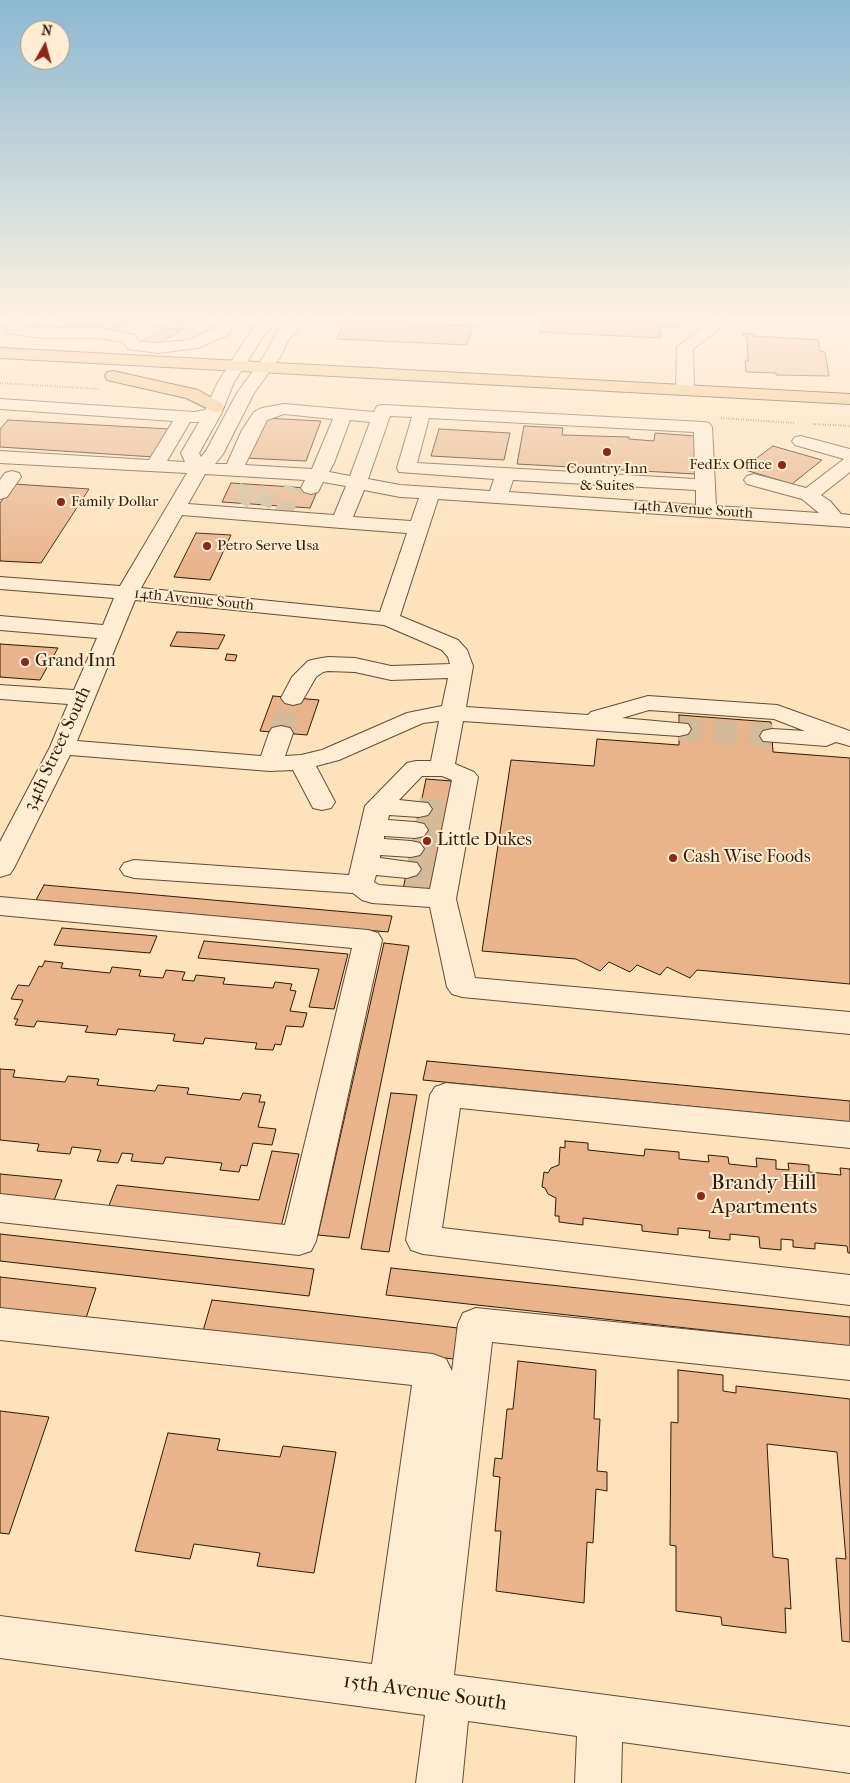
<!DOCTYPE html>
<html>
<head>
<meta charset="utf-8">
<style>
	body { margin:0 }
	#map { position:relative; width:850px; height:1783px; overflow:hidden; background:#fde2bc; font-family:"IM FELL French Canon",serif }
	canvas { display:block }
	.north { position:absolute; left:20px; top:20px; width:50px; height:50px; box-sizing:border-box; background:#feecd3; border:1px solid #ab9881; border-radius:50%; rotate:7deg; font-size:14px; font-weight:700; line-height:20px; text-align:center; color:#2f1b06 }
	.north::after { content:''; display:block; margin:auto; width:18px; height:22px; background:#8f2418; clip-path:polygon(50% 0,100% 100%,50% 72%,0 100%) }
</style>
</head>
<body>
<div id="map">
<canvas width="850" height="1783"></canvas>
<div class="north">N</div>
</div>
<script>
const g = document.querySelector('canvas').getContext('2d');
g.lineJoin = 'round';
function fill(path, color) { g.fillStyle = color; g.fill(path, 'evenodd'); }
const toPath = rows => new Path2D(rows.map(r => 'M' + r).join(''));
function trace(path, color, width, dash) { g.strokeStyle = color; g.lineWidth = width; g.lineCap = dash ? 'butt' : 'round'; g.setLineDash(dash || []); g.stroke(path); }
function drawText(font, color, halo, rows, align = 'center') {
  g.font = font + ' "IM FELL French Canon",serif'; g.lineWidth = 4; g.setLineDash([]); g.textBaseline = 'middle'; g.strokeStyle = halo; g.fillStyle = color; for (const [text, x, y, turn = 0] of rows) {
    g.save(); g.translate(x, y); g.rotate((+turn || 0) * Math.PI / 180); g.textAlign = isNaN(turn) ? turn : align; if (halo) g.strokeText(text, 0, 0); g.fillText(text, 0, 0); g.restore();
  }
}
const building = toPath([
	[69,317,137,317,135,319,140,320,133,324,127,323,110,332,62,321,69,317],
	[185,317,205,317,156,345,140,342,185,317],
	[543,317,703,317,704,321,679,320,679,327,660,326,660,338,540,332,543,317],
	[345,320,473,326,467,345,337,339,345,320],
	[743,333,753,334,753,336,818,340,820,351,825,352,829,376,776,375,776,373,746,372,745,361,748,361,747,336,743,336,743,333],
	[263,418,321,421,306,461,244,458,263,418],
	[8,420,170,429,154,457,0,447,0,429,8,420],
	[524,426,563,428,562,435,629,437,629,439,654,441,655,433,695,436,695,474,517,464,524,426],
	[439,429,510,433,504,460,431,456,439,429],
	[773,446,822,460,792,484,742,469,773,446],
	[231,483,293,487,318,489,310,508,222,502,231,483],
	[14,484,89,489,41,563,0,561,0,503,14,484],
	[196,533,231,535,210,580,174,577,196,533],
	[177,632,200,633,225,635,218,649,170,646,177,632],
	[0,644,58,648,40,680,0,677,0,644],
	[227,654,237,655,235,661,225,660,227,654],
	[273,696,319,700,307,735,260,731,273,696],
	[679,715,771,722,773,752,850,758,850,984,697,970,690,978,667,967,660,975,637,965,630,972,609,962,600,971,576,959,482,951,511,760,594,766,597,739,679,745,679,715],
	[426,779,452,781,431,897,402,894,426,779],
	[44,885,392,916,388,932,36,900,44,885],
	[62,928,157,936,150,953,54,945,62,928],
	[204,941,348,954,334,1009,309,1007,319,969,198,958,204,941],
	[384,943,409,946,349,1238,318,1235,384,943],
	[45,961,63,963,61,968,110,973,112,967,141,970,139,976,163,978,166,970,185,972,182,980,194,981,196,975,225,978,223,984,273,988,275,982,292,984,290,990,296,991,290,1011,307,1013,303,1027,286,1026,281,1045,275,1044,273,1050,255,1049,257,1043,205,1038,203,1044,173,1041,175,1034,118,1029,116,1035,85,1032,88,1026,37,1021,34,1027,15,1025,18,1019,14,1019,23,1000,11,999,18,985,29,986,39,966,42,967,45,961],
	[427,1061,850,1101,850,1122,423,1080,427,1061],
	[0,1069,15,1070,13,1077,65,1082,68,1076,99,1079,97,1085,155,1091,158,1085,189,1088,187,1094,240,1100,243,1093,261,1095,259,1102,265,1102,258,1127,276,1129,272,1145,253,1143,247,1166,241,1165,239,1172,220,1170,222,1163,166,1157,163,1164,131,1161,133,1154,122,1153,118,1163,97,1161,101,1150,72,1147,70,1154,37,1151,39,1144,0,1140,0,1069],
	[391,1093,417,1095,389,1252,361,1249,391,1093],
	[565,1141,588,1143,588,1150,644,1156,645,1149,679,1152,679,1159,709,1162,708,1155,728,1157,729,1164,757,1167,756,1158,776,1160,776,1169,789,1170,788,1163,809,1165,809,1172,841,1175,840,1168,850,1169,850,1253,848,1253,847,1246,815,1243,815,1249,793,1247,793,1240,781,1239,781,1250,760,1248,759,1237,730,1234,730,1240,709,1238,710,1231,678,1228,678,1235,642,1231,642,1225,583,1218,583,1225,559,1222,559,1216,555,1216,556,1198,548,1194,545,1188,542,1187,544,1172,548,1173,551,1168,559,1165,560,1147,565,1148,565,1141],
	[272,1151,299,1154,281,1227,108,1208,117,1185,259,1200,272,1151],
	[0,1174,62,1180,53,1203,0,1197,0,1174],
	[0,1234,314,1269,309,1296,0,1261,0,1234],
	[391,1268,850,1317,850,1346,386,1295,391,1268],
	[0,1277,96,1288,86,1318,0,1308,0,1277],
	[212,1300,458,1328,454,1359,203,1331,212,1300],
	[518,1361,596,1370,594,1419,600,1419,597,1471,607,1472,607,1491,596,1489,593,1543,587,1542,584,1603,496,1591,501,1531,495,1531,500,1477,493,1476,495,1458,502,1459,507,1409,513,1409,518,1361],
	[678,1370,723,1375,723,1391,736,1393,736,1386,850,1399,850,1642,842,1641,836,1558,846,1559,837,1452,767,1444,773,1557,788,1559,791,1609,785,1608,786,1633,722,1625,721,1617,676,1611,676,1546,670,1545,671,1422,678,1423,678,1370],
	[0,1411,49,1417,9,1534,0,1533,0,1411],
	[168,1433,220,1439,217,1450,280,1457,283,1446,336,1452,314,1573,257,1566,260,1553,194,1544,190,1559,135,1551,168,1433]
]);
const minorTunnelFar2 = toPath([
	[68,318,117,329],
	[181,320,196,323],
	[150,337,165,340],
	[240,503,250,485],
	[262,505,271,486],
	[282,518,293,487]
]);
const minorTunnelFar1 = toPath([
	[679,729,772,736],
	[281,733,293,698],
	[419,809,446,811],
	[415,830,443,832],
	[411,849,439,852]
]);
const minorTunnel = toPath([
	[407,869,435,872]
]);
const path = toPath([
	[0,383,99,389],
	[721,418,794,423],
	[813,424,850,426]
]);
const minor = toPath([
	[23,317,48,317,46,320,26,327,98,328,135,335,139,342,158,343,189,340,216,328,218,317,234,317,229,334,198,348,158,353,128,349,123,342,98,338,43,338,7,333,5,330,12,321,23,317],
	[155,317,178,321,180,324,178,327,172,329,153,324,151,321,155,317],
	[263,317,280,317,265,334,234,382,221,414,199,453,201,457,206,451,237,393,264,356,277,332,294,317,312,317,290,337,280,357,254,393,223,454,215,464,227,464,242,430,254,412,262,408,284,404,374,412,377,406,383,405,703,422,709,423,712,427,716,506,819,513,802,499,747,484,744,480,747,476,754,474,806,488,844,459,795,445,792,441,795,437,801,436,850,449,850,472,821,495,830,501,841,514,850,515,850,527,438,499,400,616,458,640,467,650,473,666,466,707,588,715,591,712,648,696,777,705,850,731,850,746,836,742,826,746,763,741,760,736,763,731,772,729,805,731,774,719,649,710,622,718,688,724,691,729,688,734,679,736,463,721,455,764,474,772,478,777,456,899,475,978,850,1012,850,1034,462,997,452,994,447,987,430,907,372,903,362,900,353,893,134,878,124,875,120,869,124,863,134,860,349,875,365,806,407,763,416,761,431,761,439,721,423,723,339,760,316,766,335,802,331,808,322,810,313,808,293,770,270,771,70,755,14,868,10,874,0,877,0,842,50,747,68,704,0,699,0,685,74,690,97,638,0,630,0,616,103,625,114,598,0,589,0,577,120,586,187,473,0,463,0,451,149,460,173,421,0,409,0,399,195,412,205,410,218,382,253,328,263,317],
	[284,414,333,419,312,469,245,465,267,420,284,414],
	[390,416,412,417,397,468,399,472,494,479,490,491,400,485,368,479,390,416],
	[429,418,694,432,695,479,417,463,429,418],
	[350,420,370,422,350,476,329,472,334,463,350,420],
	[190,422,199,422,181,453,185,462,167,461,190,422],
	[205,474,305,480,301,488,304,492,311,494,318,492,323,482,346,486,334,515,188,504,205,474],
	[513,480,696,490,696,505,509,492,513,480],
	[364,490,400,497,419,498,411,521,353,517,364,490],
	[182,515,341,528,407,533,380,612,141,588,182,515],
	[135,600,384,625,442,650,448,657,450,664,391,666,355,658,328,657,316,659,308,661,292,677,281,698,285,703,293,705,301,703,316,677,323,672,328,671,355,672,391,680,448,678,442,706,407,713,322,750,301,755,285,756,293,733,290,728,281,726,272,728,269,733,261,756,77,741,135,600],
	[422,776,442,776,452,780,430,889,379,885,374,882,376,875,407,878,417,875,421,869,417,863,380,858,380,855,411,857,420,855,424,849,420,843,411,841,384,839,384,836,415,838,424,836,428,830,424,824,415,822,388,820,389,815,419,817,428,815,432,809,428,803,399,800,422,776],
	[711,317,727,317,727,323,693,349,694,390,691,394,685,395,679,394,676,390,677,347,711,321,711,317],
	[12,471,19,473,21,477,7,497,0,499,0,480,5,473,12,471],
	[0,897,368,930,378,933,382,940,316,1241,311,1251,299,1255,0,1222,0,1194,285,1225,352,948,0,915,0,897],
	[446,1083,850,1122,850,1148,460,1108,442,1228,850,1275,850,1305,423,1254,411,1250,406,1240,430,1095,435,1087,446,1083],
	[0,1308,433,1354,446,1359,452,1371,458,1324,463,1313,476,1308,850,1346,850,1380,492,1342,454,1675,850,1727,850,1773,622,1742,621,1783,575,1783,577,1736,468,1721,462,1783,416,1783,425,1715,0,1658,0,1616,372,1664,412,1385,0,1340,0,1308]
]);
const major = toPath([
	[0,348,850,394,850,404,0,358,0,348],
	[113,371,198,390,221,403,224,407,221,411,215,412,186,398,107,380,105,376,107,372,113,371]
]);
const markers = [
	[607,452,5,"#8f2418"],
	[782,465,5,"#8f2418"],
	[61,502,5,"#8f2418"],
	[207,546,5,"#8f2418"],
	[25,662,5,"#8f2418"],
	[427,841,5,"#8f2418"],
	[673,858,5,"#8f2418"],
	[701,1196,5,"#8f2418"]
];
const farPoinames = [
	["FedEx Office",772,465,"right"],
	["Country Inn",607,469,"center"],
	["& Suites",607,486,"center"],
	["Family Dollar",71,502],
	["Petro Serve Usa",217,546]
];
const farStreetnames = [
	["14th Avenue South",693,510,4],
	["14th Avenue South",194,600,6]
];
const poiNames = [
	["Grand Inn",35,662],
	["Little Dukes",437,841],
	["Cash Wise Foods",683,858]
];
const streetNames = [
	["34th Street South",58,749,-65]
];
const nearPoinames = [
	["Brandy Hill",711,1184],
	["Apartments",711,1208]
];
const nearStreetnames = [
	["15th Avenue South",425,1693,8]
];
fill(building, '#e9b48c');
trace(building, '#2f1b06', 1);
trace(minorTunnelFar2, '#d4ba98', 18, [18, 9]);
trace(minorTunnelFar1, '#d4ba98', 23, [23, 12]);
trace(minorTunnel, '#d4ba98', 31, [31, 16]);
trace(minor, '#624d34', 2);
trace(major, '#2f1b06', 2);
trace(path, '#2f1b06', 2, [0.5, 2]);
fill(minor, '#feecd3');
fill(major, '#eec17e');
const sky = g.createLinearGradient(0, 0, 0, 567);
sky.addColorStop(0, '#8bb8d2');
sky.addColorStop(0.56, '#fef2e1');
sky.addColorStop(1, '#fef2e100');
g.fillStyle = sky;
g.fillRect(0, 0, 850, 567);
for (const [x, y, r, color] of markers) { const dot = new Path2D(); dot.arc(x, y, r, 0, 2 * Math.PI); g.fillStyle = color; g.fill(dot); trace(dot, '#feecd3', 2); }
drawText('15px', '#2f1b06', '#feecd3', farPoinames, 'left');
drawText('15px', '#2f1b06', '#feecd3', farStreetnames);
drawText('18px', '#2f1b06', '#feecd3', poiNames, 'left');
drawText('18px', '#2f1b06', '#feecd3', streetNames);
drawText('21px', '#2f1b06', '#feecd3', nearPoinames, 'left');
drawText('21px', '#2f1b06', '#feecd3', nearStreetnames);
</script>
</body>
</html>
